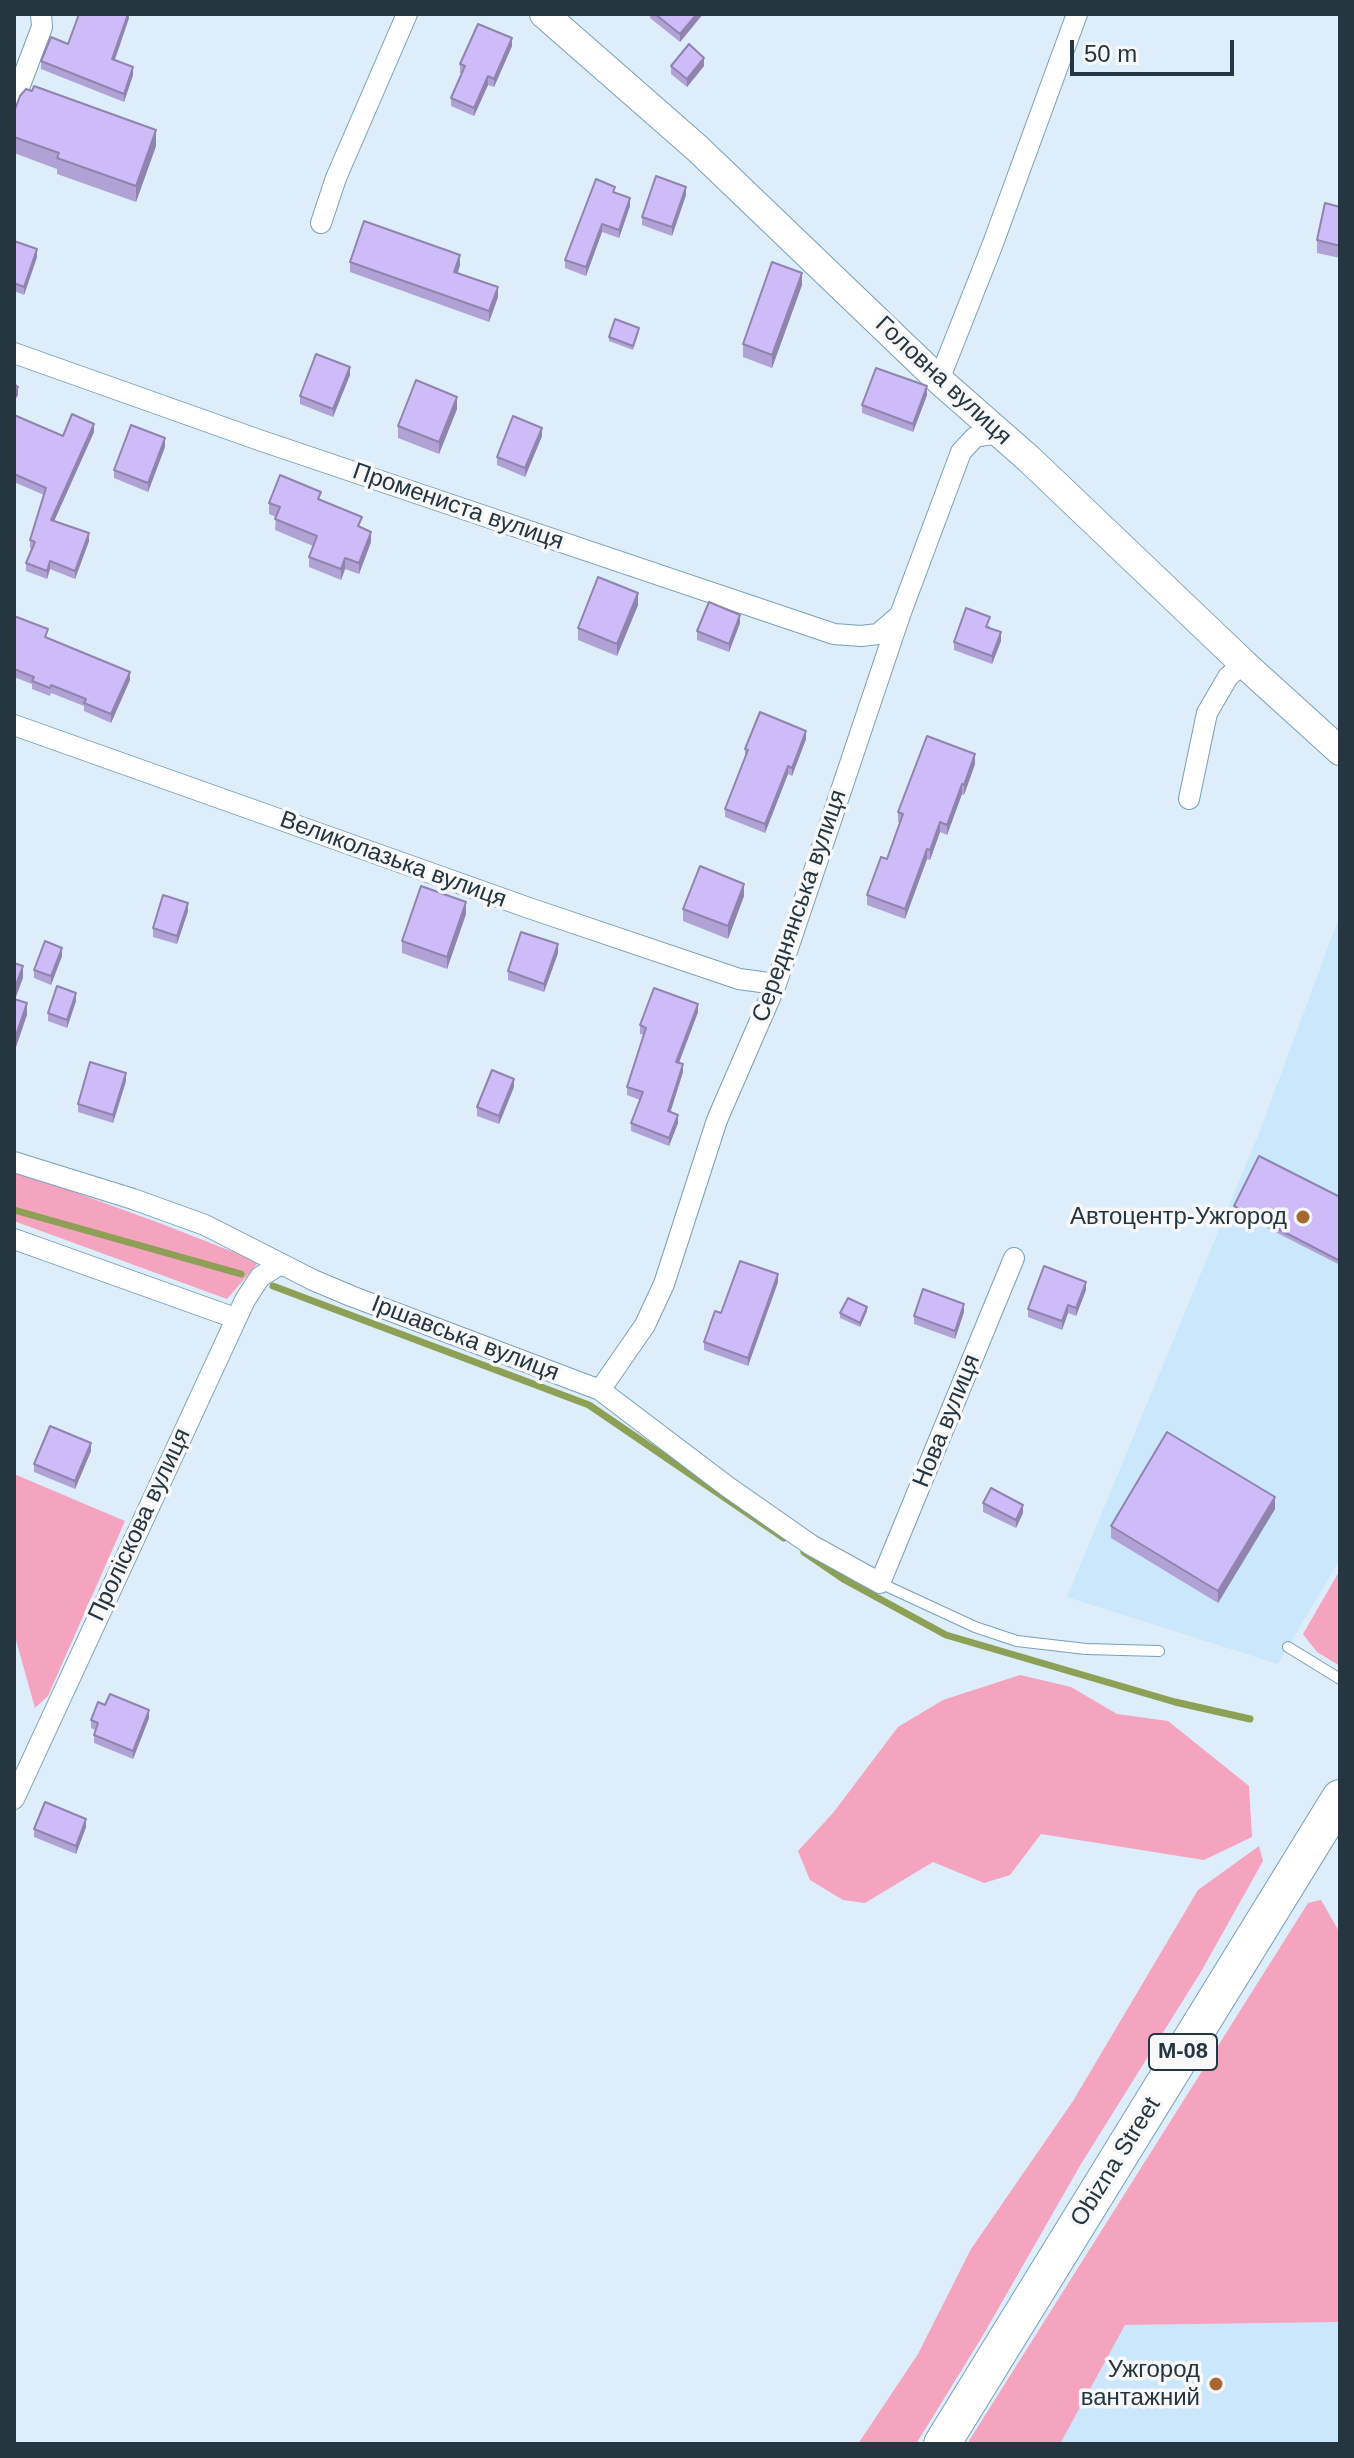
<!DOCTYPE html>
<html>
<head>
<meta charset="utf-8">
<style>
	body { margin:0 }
	#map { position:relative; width:1354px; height:2458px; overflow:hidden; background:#ddedf9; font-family:Helvetica,sans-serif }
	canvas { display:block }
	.frame { position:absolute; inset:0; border:16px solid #253641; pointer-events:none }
	.scale { position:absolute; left:1070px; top:40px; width:164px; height:36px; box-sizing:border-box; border:4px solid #253641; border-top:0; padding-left:10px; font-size:24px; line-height:28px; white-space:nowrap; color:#253641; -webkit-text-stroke:6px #f8f8f8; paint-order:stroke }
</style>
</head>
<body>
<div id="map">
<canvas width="1354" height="2458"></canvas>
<div class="frame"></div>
<div class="scale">50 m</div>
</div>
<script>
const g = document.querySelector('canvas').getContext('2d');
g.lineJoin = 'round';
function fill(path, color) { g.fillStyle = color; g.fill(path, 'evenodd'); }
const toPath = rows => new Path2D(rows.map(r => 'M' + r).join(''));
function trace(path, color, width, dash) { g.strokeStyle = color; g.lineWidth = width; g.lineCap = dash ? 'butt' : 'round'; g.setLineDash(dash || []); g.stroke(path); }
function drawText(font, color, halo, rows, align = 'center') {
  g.font = font + ' Helvetica,sans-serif'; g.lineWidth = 7; g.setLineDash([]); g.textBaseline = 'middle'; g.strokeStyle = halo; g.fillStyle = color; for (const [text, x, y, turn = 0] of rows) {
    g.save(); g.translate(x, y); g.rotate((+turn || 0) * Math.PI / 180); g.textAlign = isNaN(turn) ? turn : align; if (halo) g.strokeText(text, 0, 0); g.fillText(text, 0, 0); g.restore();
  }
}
const built = toPath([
	[1340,915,1340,1559,1278,1664,1067,1597,1259,1133],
	[1340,2322,1340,2444,1060,2444,1125,2325]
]);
const green = toPath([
	[14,1170,162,1224,259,1262,227,1299,14,1221],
	[14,1474,125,1521,48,1696,35,1708,14,1633],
	[1340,1570,1340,1666,1317,1652,1303,1634],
	[1020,1675,1071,1687,1117,1714,1168,1721,1249,1786,1252,1837,1204,1860,1041,1834,1010,1875,984,1883,933,1862,865,1903,843,1900,810,1880,798,1851,833,1813,898,1727,943,1700],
	[1259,1846,1263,1861,1202,1970,1081,2164,982,2337,916,2444,858,2444,918,2354,971,2249,1073,2101,1198,1890],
	[1321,1900,1340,1933,1340,2322,1125,2325,1060,2444,967,2444,1308,1903]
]);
const stream = toPath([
	[14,1210,241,1274],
	[273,1286,589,1405,784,1538],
	[804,1552,845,1580,946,1635,1175,1702,1250,1719]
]);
const lane = toPath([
	[880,1583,975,1627,1017,1641,1086,1649,1159,1651],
	[1288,1647,1340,1679]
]);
const street = toPath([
	[14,101,42,27,41,14],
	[321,223,336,178,407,14],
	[14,353,259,440,834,634,861,636,878,634,900,615],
	[939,380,992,246,1077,14],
	[14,725,529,908,739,979,776,984],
	[1189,799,1207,713,1228,677,1243,663],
	[14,1162,133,1199,205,1225,313,1280,351,1296,600,1390,728,1487,811,1545,880,1583,1014,1258],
	[14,1239,235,1318],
	[600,1390,645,1325,664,1284,717,1120,776,984,900,615,961,452,975,437,1000,433],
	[14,1799,245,1300,260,1277,281,1264]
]);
const secondary = toPath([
	[544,14,697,148,939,380,1029,459,1243,663,1340,751]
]);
const highway = toPath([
	[942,2444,1340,1798]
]);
const wall = toPath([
	[129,14,129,18,115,60,133,75,124,102,41,69,41,61,68,44],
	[650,14,703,14,680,42,650,18],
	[512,46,494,87,488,85,474,116,451,106,451,98,462,73,460,73,460,64],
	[671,66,704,66,687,87,671,74],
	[14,112,156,146,136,202,57,174,57,169,14,153],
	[615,193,630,206,619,238,602,232,586,276,565,268,565,260],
	[686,195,672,236,642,225,642,217],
	[1340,207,1340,258,1317,253,1317,240],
	[14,241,37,257,24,295,14,291],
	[350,262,460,265,458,273,498,297,489,322,350,272],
	[802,285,772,368,743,357,743,344],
	[639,332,633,350,609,341,609,337],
	[350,375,333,417,300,404,300,396],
	[927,395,913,432,862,413,862,405],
	[457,409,439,454,398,438,398,426],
	[14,415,63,436,94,432,54,521,89,541,75,579,50,569,47,579,26,571,26,563,32,549,30,548,30,540,44,495,14,482],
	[542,436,525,477,497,465,497,457],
	[165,447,148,492,114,478,114,470],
	[321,500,362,528,371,542,359,574,345,569,341,580,309,567,309,557,313,546,275,530,276,517,269,514,269,503],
	[638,605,617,656,578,640,578,628],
	[14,616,48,638,130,680,111,723,84,711,84,706,51,693,50,696,32,689,32,684,14,677],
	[740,623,729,652,697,640,697,631],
	[990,625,989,628,1001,641,992,664,954,650,954,642],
	[806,739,792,776,788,774,765,833,725,817,725,809,745,757,745,749],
	[975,764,964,795,962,794,947,835,940,832,930,860,927,859,905,919,867,905,867,895,887,859,900,822,898,822,898,812],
	[744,896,728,939,683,921,683,909],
	[188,911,177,944,153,937,153,928],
	[466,914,447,969,402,953,402,941],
	[558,953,544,992,508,980,508,971],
	[62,956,51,985,34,978,34,970],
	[76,1001,67,1028,48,1021,48,1013],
	[698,1012,679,1063,683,1072,670,1112,678,1123,669,1146,631,1131,631,1123,640,1100,627,1095,627,1087,644,1035,640,1034,640,1025],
	[126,1081,113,1123,78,1112,78,1104],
	[514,1087,499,1124,477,1116,477,1107],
	[1340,1197,1340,1265,1234,1211,1234,1206],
	[778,1282,748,1366,704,1350,704,1342,721,1313],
	[1086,1290,1076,1316,1068,1313,1062,1330,1028,1317,1028,1309],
	[867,1311,860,1327,840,1318,840,1313],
	[964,1312,955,1339,914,1324,914,1316],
	[91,1451,75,1489,34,1472,34,1464],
	[983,1503,1023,1513,1016,1528,983,1512],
	[1275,1509,1218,1603,1111,1538,1111,1526],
	[105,1705,149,1718,133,1759,94,1743,94,1735,95,1730,91,1728,91,1720],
	[86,1827,76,1854,34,1837,34,1829]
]);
const shadedWall = toPath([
	[128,14,129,14,129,18,112,67,112,59],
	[697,14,703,14,680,42,680,34],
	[512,38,512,46,494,87,494,79],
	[704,58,704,66,687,87,687,79],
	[133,67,133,75,124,102,124,94],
	[488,76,488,85,474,116,474,108],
	[156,130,156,146,136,202,136,186],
	[686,187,686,195,672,236,672,227],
	[630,198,630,206,619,238,619,230],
	[602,224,602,232,586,276,586,267],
	[37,249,37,257,24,295,24,287],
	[460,255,460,265,454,282,454,272],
	[802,273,802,285,772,368,772,355],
	[498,287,498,297,489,322,489,311],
	[350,367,350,375,333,417,333,409],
	[927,386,927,395,913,432,913,424],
	[18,387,18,395,14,402,14,394],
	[457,397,457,409,439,454,439,442],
	[94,424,94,432,51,528,51,520],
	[542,428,542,436,525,477,525,468],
	[165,438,165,447,148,492,148,483],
	[371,532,371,542,359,574,359,563],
	[89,533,89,541,75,579,75,571],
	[345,558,345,569,341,580,341,569],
	[50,561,50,569,47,579,47,571],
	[638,593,638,605,617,656,617,644],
	[740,615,740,623,729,652,729,644],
	[1001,632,1001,641,992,664,992,656],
	[130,672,130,680,111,723,111,714],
	[806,731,806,739,792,776,792,768],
	[975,754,975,764,964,795,964,785],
	[788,766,788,774,765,833,765,824],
	[962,784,962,794,947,835,947,825],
	[940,822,940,832,930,860,930,850],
	[927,849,927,859,905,919,905,909],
	[744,884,744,896,728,939,728,926],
	[466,902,466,914,447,969,447,957],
	[188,903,188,911,177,944,177,936],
	[558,944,558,953,544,992,544,984],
	[62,948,62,956,51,985,51,976],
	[23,966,23,978,14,1002,14,990],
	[76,993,76,1001,67,1028,67,1020],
	[27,1003,27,1015,14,1053,14,1041],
	[698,1004,698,1012,676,1070,676,1062],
	[683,1064,683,1072,668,1120,668,1111],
	[126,1073,126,1081,113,1123,113,1115],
	[514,1079,514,1087,499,1124,499,1116],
	[678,1115,678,1123,669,1146,669,1138],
	[778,1274,778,1282,748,1366,748,1358],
	[1086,1282,1086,1290,1076,1316,1076,1308],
	[964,1304,964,1312,955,1339,955,1331],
	[1068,1305,1068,1313,1062,1330,1062,1321],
	[867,1307,867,1311,860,1327,860,1323],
	[91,1443,91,1451,75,1489,75,1481],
	[1275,1497,1275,1509,1218,1603,1218,1591],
	[1023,1505,1023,1513,1016,1528,1016,1520],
	[149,1710,149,1718,133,1759,133,1751],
	[86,1819,86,1827,76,1854,76,1846]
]);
const building = toPath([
	[79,14,128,14,112,59,133,67,124,94,41,61,51,37,68,44,79,14],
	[655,14,697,14,680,34,655,14],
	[478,24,512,38,494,79,488,76,474,108,451,98,465,66,460,64,478,24],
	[689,44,704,58,687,79,671,66,689,44],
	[34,86,156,130,136,186,57,158,59,153,14,137,14,112,20,96,26,89,32,91,34,86],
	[656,176,686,187,672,227,642,217,656,176],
	[596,179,615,187,613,192,630,198,619,230,602,224,586,267,565,260,596,179],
	[1325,203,1340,207,1340,246,1317,240,1325,203],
	[364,221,460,255,454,272,498,287,489,311,350,262,364,221],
	[14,241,37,249,24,287,14,283,14,241],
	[772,262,802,273,772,355,743,344,772,262],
	[615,319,639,328,633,346,609,337,615,319],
	[316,354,350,367,333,409,300,396,316,354],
	[876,368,927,386,913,424,862,405,876,368],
	[416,380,457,397,439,442,398,426,416,380],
	[14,384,18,387,14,394,14,384],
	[72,414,94,424,51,520,89,533,75,571,50,561,47,571,26,563,35,542,30,540,46,488,14,474,14,415,63,436,72,414],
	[513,416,542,428,525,468,497,457,513,416],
	[131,425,165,438,148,483,114,470,131,425],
	[280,475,321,492,318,499,362,517,358,526,371,532,359,563,345,558,341,569,309,557,317,536,275,519,280,507,269,503,280,475],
	[598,577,638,593,617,644,578,628,598,577],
	[709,602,740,615,729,644,697,631,709,602],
	[966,608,990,617,986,627,1001,632,992,656,954,642,966,608],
	[14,616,48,629,45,637,130,672,111,714,84,703,86,699,51,685,50,688,32,681,34,677,14,669,14,616],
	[760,712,806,731,792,768,788,766,765,824,725,809,748,750,745,749,760,712],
	[927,736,975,754,964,785,962,784,947,825,940,822,930,850,927,849,905,909,867,895,881,857,887,859,903,814,898,812,927,736],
	[700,866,744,884,728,926,683,909,700,866],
	[421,886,466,902,447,957,402,941,421,886],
	[163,895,188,903,177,936,153,928,163,895],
	[521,932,558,944,544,984,508,971,521,932],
	[45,941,62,948,51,976,34,970,45,941],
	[14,963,23,966,14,990,14,963],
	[57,986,76,993,67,1020,48,1013,57,986],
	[654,988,698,1004,676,1062,683,1064,668,1111,678,1115,669,1138,631,1123,643,1092,627,1087,646,1028,640,1025,654,988],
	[14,999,27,1003,14,1041,14,999],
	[90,1062,126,1073,113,1115,78,1104,90,1062],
	[492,1070,514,1079,499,1116,477,1107,492,1070],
	[1259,1156,1340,1197,1340,1261,1234,1206,1259,1156],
	[740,1261,778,1274,748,1358,704,1342,715,1311,721,1313,740,1261],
	[1044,1266,1086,1282,1076,1308,1068,1305,1062,1321,1028,1309,1044,1266],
	[923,1289,964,1304,955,1331,914,1316,923,1289],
	[848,1298,867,1307,860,1323,840,1313,848,1298],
	[50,1426,91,1443,75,1481,34,1464,50,1426],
	[1167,1432,1275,1497,1218,1591,1111,1526,1167,1432],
	[991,1488,1023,1505,1016,1520,983,1503,991,1488],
	[110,1694,149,1710,133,1751,94,1735,98,1723,91,1720,98,1702,105,1705,110,1694],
	[45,1802,86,1819,76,1846,34,1829,45,1802]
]);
const markers = [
	[1303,1217,8,"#a76730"],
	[1216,2384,8,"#a76730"]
];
const shields = [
	[1183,2052,68]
];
const shieldNames = [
	["М-08",1183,2052]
];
const streetNames = [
	["Головна вулиця",943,381,43],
	["Промениста вулиця",458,507,19],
	["Великолазька вулиця",393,860,20],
	["Середнянська вулиця",800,906,-71],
	["Іршавська вулиця",465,1339,21],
	["Нова вулиця",947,1421,-68],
	["Проліскова вулиця",140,1525,-65],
	["Obizna Street",1116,2162,-58]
];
const poiNames = [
	["Автоцентр-Ужгород",1287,1217],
	["Ужгород",1200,2370],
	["вантажний",1200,2398]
];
fill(built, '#cbe7fb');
fill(green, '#f4a4be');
trace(stream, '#8da055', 7);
trace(lane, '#78a0ba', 12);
trace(street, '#78a0ba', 22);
trace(secondary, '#78a0ba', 30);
trace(highway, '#78a0ba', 38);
trace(lane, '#fff', 10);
trace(street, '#fff', 20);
trace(secondary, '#fff', 28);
trace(highway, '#fff', 36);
fill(wall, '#b1a2d5');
fill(shadedWall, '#9084ae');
fill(building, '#cebcf8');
trace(building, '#9084ae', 2);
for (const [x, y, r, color] of markers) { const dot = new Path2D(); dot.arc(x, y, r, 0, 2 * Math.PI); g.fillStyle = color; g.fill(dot); trace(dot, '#f8f8f8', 3); }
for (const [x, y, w] of shields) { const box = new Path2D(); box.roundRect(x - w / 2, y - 18, w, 36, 6); g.fillStyle = '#f8f8f8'; g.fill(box); trace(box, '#253641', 2); }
drawText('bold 22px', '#253641', null, shieldNames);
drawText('24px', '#253641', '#f8f8f8', streetNames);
drawText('24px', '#253641', '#f8f8f8', poiNames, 'right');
</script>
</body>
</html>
